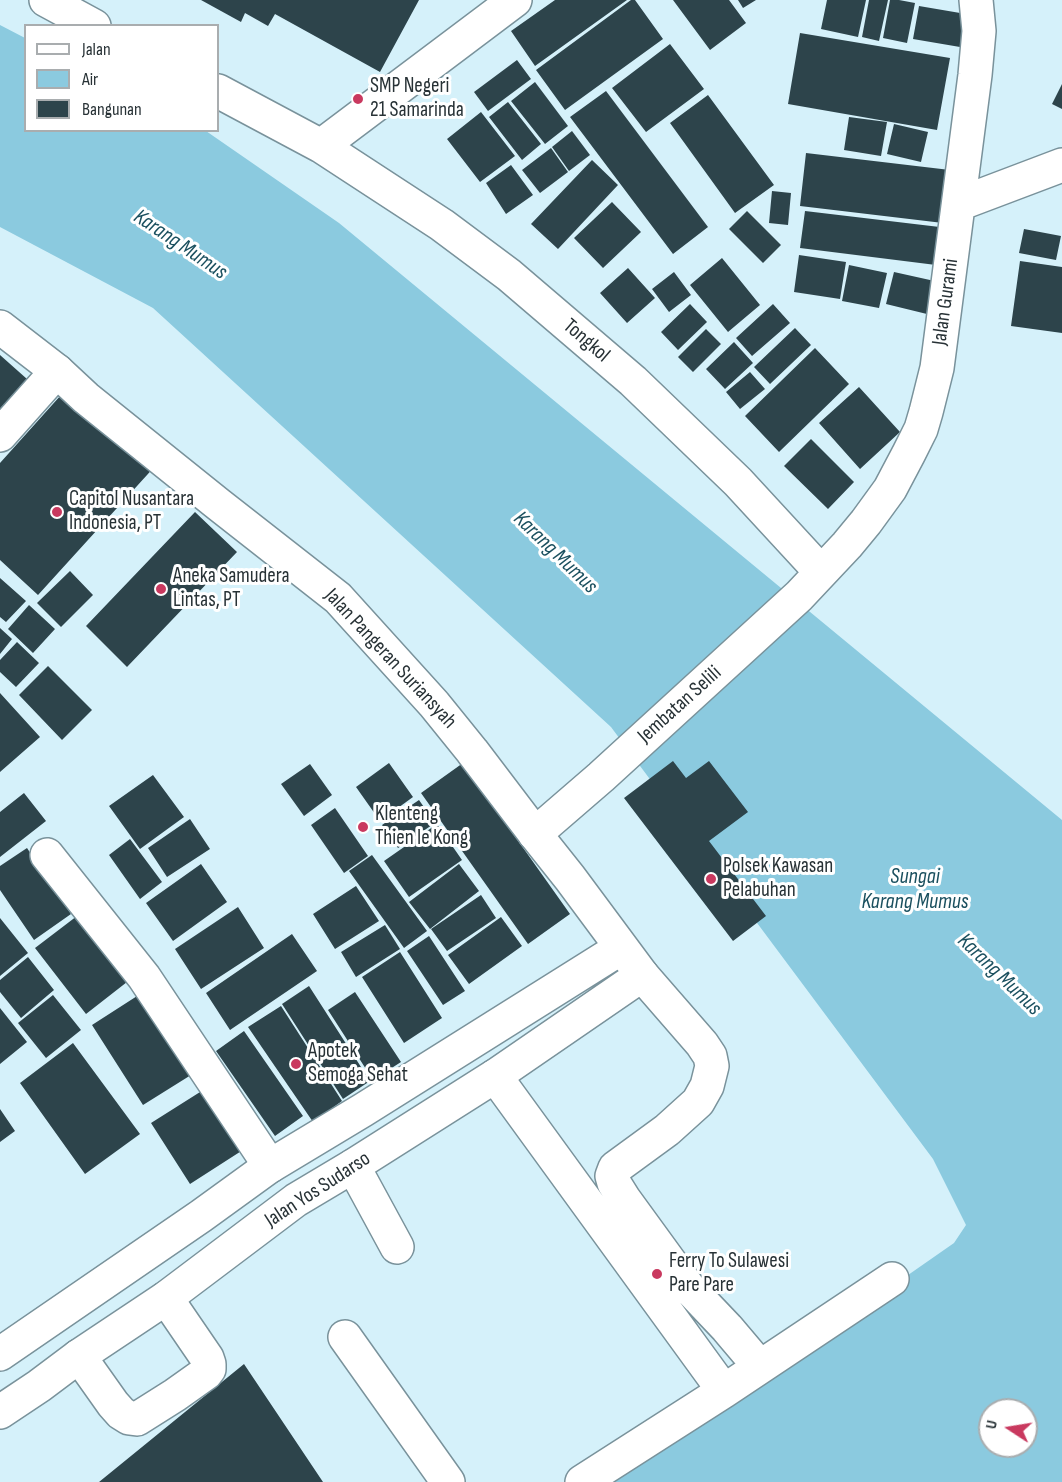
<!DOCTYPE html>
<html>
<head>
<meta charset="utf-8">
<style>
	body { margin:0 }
	#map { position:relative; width:1062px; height:1482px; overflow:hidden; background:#d5f1fa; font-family:"Sofia Sans Condensed",sans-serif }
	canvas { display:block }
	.legend { position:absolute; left:24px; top:24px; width:195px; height:108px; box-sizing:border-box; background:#fff; border:2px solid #a9adaf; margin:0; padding:8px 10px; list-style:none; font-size:18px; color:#283236 }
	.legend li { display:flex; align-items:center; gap:12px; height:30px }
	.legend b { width:30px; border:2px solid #a9adaf }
	.north { position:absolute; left:978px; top:1398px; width:60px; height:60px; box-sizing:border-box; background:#fff; border:2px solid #a9adaf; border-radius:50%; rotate:282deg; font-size:16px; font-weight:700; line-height:24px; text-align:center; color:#283236 }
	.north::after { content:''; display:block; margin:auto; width:21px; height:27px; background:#c9395f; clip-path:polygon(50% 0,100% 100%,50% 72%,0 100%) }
</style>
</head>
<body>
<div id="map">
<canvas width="1062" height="1482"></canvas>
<ul class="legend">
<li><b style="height:8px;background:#fff"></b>Jalan</li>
<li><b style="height:16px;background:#8bcadf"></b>Air</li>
<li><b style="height:16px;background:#2d444b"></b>Bangunan</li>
</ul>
<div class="north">U</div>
</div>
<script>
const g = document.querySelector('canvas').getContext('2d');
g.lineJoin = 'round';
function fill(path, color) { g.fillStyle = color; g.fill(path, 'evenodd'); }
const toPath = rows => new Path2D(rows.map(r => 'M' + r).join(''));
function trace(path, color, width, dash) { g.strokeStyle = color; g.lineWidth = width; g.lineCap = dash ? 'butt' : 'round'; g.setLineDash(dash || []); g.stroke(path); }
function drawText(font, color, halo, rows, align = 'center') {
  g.font = font + ' "Sofia Sans Condensed",sans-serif'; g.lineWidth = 6; g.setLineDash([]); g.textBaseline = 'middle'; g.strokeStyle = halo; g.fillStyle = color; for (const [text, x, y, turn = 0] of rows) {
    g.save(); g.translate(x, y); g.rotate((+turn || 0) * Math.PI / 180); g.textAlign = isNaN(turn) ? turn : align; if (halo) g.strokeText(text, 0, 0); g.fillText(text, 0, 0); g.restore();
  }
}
const water = toPath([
	[0,25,25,38,26,130,206,131,339,223,1062,820,1062,1482,611,1482,954,1243,966,1225,933,1159,611,727,153,308,0,227],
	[990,1410,1026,1410,1026,1446,990,1446]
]);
const building = toPath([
	[201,0,419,0,380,72,275,14,268,26,245,13,241,22],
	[555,0,627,0,535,66,511,31],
	[631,0,635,0,663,39,565,110,536,70],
	[673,0,729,0,746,23,710,50],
	[738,0,756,0,743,8],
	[827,0,866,0,858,37,821,29],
	[869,0,888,0,879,41,862,37],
	[890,0,899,0,915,3,907,43,883,38],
	[919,6,966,14,960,47,913,39],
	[800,33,950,58,937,130,788,104],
	[670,44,704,89,646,132,612,88],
	[517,60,531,79,488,111,474,92],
	[535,82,568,126,545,144,511,101],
	[1062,84,1062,109,1052,104],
	[606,91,708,227,673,254,570,117],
	[708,95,774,185,735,213,670,123],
	[508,102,541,144,522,160,489,117],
	[481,112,515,156,480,182,447,139],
	[849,117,887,122,881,156,844,150],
	[894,124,928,132,921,162,887,154],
	[572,131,590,155,569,171,552,147],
	[551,148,568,172,540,193,522,170],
	[806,153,950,170,943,223,800,206],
	[592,160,618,185,558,249,531,224],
	[511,165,533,195,506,214,486,183],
	[772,191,791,193,788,225,769,223],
	[612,202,641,232,603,268,574,238],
	[747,211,781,245,763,263,729,229],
	[805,211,948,228,944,266,800,248],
	[1024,229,1061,236,1056,260,1019,253],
	[799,255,846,262,840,299,794,292],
	[722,258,760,305,728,332,690,285],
	[1020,261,1062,267,1062,333,1011,326],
	[849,265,887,273,879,308,842,301],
	[628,268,655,298,627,323,600,293],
	[674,272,691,295,669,312,652,289],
	[894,272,939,282,931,315,886,304],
	[690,304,707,322,678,350,661,332],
	[773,304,790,323,752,356,736,338],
	[795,328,811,345,770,384,754,367],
	[706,329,721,344,693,372,678,357],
	[734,342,753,363,725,389,706,369],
	[815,348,849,384,779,452,745,416],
	[0,355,27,379,0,409],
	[750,372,765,389,740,409,726,392],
	[70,385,157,464,38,595,0,560,0,463],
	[859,387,900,432,860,469,819,423],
	[811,439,854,482,828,509,784,466],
	[195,512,237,552,127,667,86,626],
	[70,571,93,595,61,627,37,603],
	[0,578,26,601,6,622,0,617],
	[29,605,55,629,33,653,8,629],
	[0,628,12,639,0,654],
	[17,642,39,663,16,687,0,672,0,660],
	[48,666,92,710,62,740,19,695],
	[0,693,40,737,0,772],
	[673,761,686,778,709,761,748,812,709,841,766,916,733,941,624,798],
	[389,763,413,797,380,821,356,787],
	[463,763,570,914,528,944,421,793],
	[310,764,332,795,304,816,281,784],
	[153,775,184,817,140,849,109,806],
	[24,793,46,821,0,857,0,812],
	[419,800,435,823,398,848,382,825],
	[335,808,368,856,344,873,311,825],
	[190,819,210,849,167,877,148,848],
	[437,824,462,860,409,897,384,861],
	[130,839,162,882,140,899,109,855],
	[27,848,71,914,34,940,0,890,0,866],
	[372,855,427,931,404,948,349,871],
	[201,864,227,902,173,941,146,903],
	[459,864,479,891,430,929,409,902],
	[356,886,379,921,335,949,313,914],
	[481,895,496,918,447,951,431,929],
	[238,907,264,948,201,989,175,949],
	[77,916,127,982,86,1014,35,948],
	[501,917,522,946,469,984,448,955],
	[0,918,28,953,0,976],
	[385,925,400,949,356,977,341,952],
	[292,934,317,971,230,1030,206,993],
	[429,936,465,991,443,1005,407,951],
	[400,952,442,1018,404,1043,362,977],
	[28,957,54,990,21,1018,0,992,0,980],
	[309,986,370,1081,343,1099,282,1004],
	[148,989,199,1070,143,1105,92,1025],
	[355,992,401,1062,373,1080,328,1010],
	[53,995,81,1030,46,1058,18,1023],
	[281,1006,342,1101,313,1122,248,1027],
	[0,1008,27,1042,0,1064],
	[244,1031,303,1116,275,1136,216,1051],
	[73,1043,140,1134,85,1174,20,1083],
	[208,1087,246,1148,190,1184,151,1123],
	[0,1109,15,1131,0,1142],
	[244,1364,323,1482,99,1482]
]);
const minor = toPath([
	[46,0,94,26],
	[218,91,321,146,442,225,509,275,633,381,738,482,821,572],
	[321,146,515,0],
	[959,204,1062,165],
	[0,435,57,371],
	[535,834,601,777,799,596,847,545,866,522,890,489,909,453,921,429,926,412,937,368,975,75,979,31,976,0],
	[47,855,144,977,270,1166],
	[642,975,702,1044,710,1056,712,1066,707,1086,698,1102,667,1130,615,1168,612,1176,614,1183,624,1199,688,1287,727,1328,760,1367],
	[495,1076,724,1391],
	[353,1166,397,1247],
	[345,1337,448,1482],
	[79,1356,113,1404,121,1413,129,1418,137,1419,175,1395,206,1373,209,1369,209,1364,207,1358,166,1298],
	[582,1482,724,1391,892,1279]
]);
const major = toPath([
	[0,327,57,371,86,398,218,504,338,598,434,704,472,751,535,834]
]);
const highway = toPath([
	[0,1354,201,1216,270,1166,363,1110,621,948],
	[0,1412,39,1386,79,1356,166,1298,296,1200,353,1166,495,1076,642,975,570,878,535,834]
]);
const markers = [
	[358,99,6,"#c9395f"],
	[57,512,6,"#c9395f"],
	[161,589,6,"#c9395f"],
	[363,827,6,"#c9395f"],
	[711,879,6,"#c9395f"],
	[296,1064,6,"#c9395f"],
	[657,1274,6,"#c9395f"]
];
const poiNames = [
	["SMP Negeri",370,87],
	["21 Samarinda",370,111],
	["Capitol Nusantara",69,500],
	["Indonesia, PT",69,524],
	["Aneka Samudera",173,577],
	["Lintas, PT",173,601],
	["Klenteng",375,815],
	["Thien Ie Kong",375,839],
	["Polsek Kawasan",723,867],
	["Pelabuhan",723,891],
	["Apotek",308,1052],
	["Semoga Sehat",308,1076],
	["Ferry To Sulawesi",669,1262],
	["Pare Pare",669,1286]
];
const streetNames = [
	["Jalan Gurami",946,302,-82],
	["Tongkol",586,341,41],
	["Jalan Pangeran Suriansyah",390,659,47],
	["Jembatan Selili",680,705,-42],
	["Jalan Yos Sudarso",318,1190,-33]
];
const waterNames = [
	["Karang Mumus",180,245,34],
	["Karang Mumus",555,553,44],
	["Sungai",915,877],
	["Karang Mumus",915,902],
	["Karang Mumus",999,975,44]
];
fill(water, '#8bcadf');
fill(building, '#2d444b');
trace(minor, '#79929b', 36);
trace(major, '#79929b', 36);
trace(highway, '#79929b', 36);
trace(minor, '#fff', 33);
trace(major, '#fff', 33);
trace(highway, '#fff', 33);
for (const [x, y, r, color] of markers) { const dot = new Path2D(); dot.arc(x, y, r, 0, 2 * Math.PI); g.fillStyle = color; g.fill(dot); trace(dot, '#fff', 2); }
drawText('21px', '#283236', '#fff', poiNames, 'left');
drawText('21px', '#283236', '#fff', streetNames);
drawText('italic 22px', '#1b505f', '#fff', waterNames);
</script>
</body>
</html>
